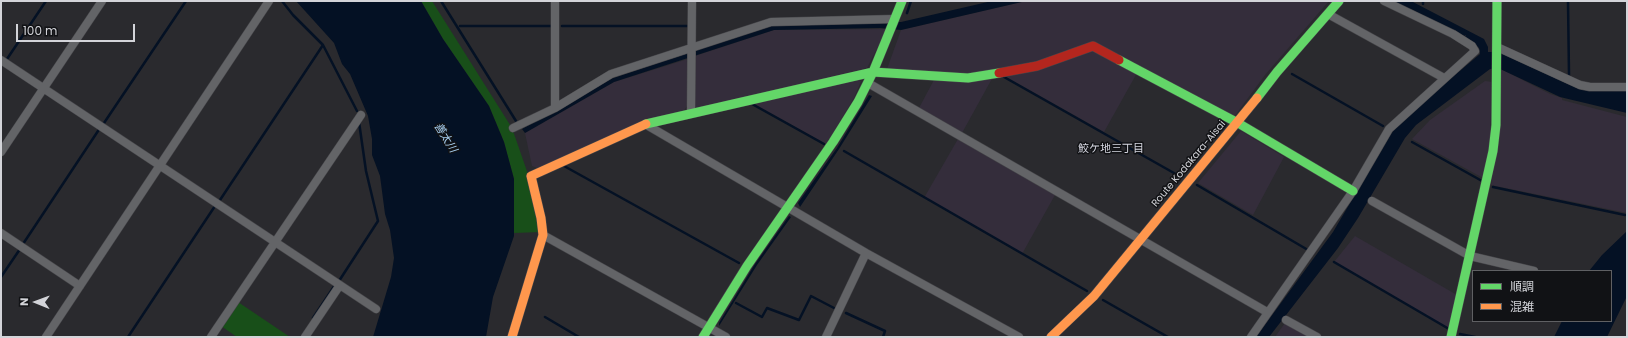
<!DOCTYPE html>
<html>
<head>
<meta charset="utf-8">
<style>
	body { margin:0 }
	#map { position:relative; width:1628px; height:338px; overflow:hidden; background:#2a2a2e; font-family:Poppins,"Noto Sans JP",sans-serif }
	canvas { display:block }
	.frame { position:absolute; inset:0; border:2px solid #d3d4d9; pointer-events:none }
	.legend { position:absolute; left:1472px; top:270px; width:140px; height:52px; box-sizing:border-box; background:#111215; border:1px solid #5f6063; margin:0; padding:5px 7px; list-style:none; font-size:12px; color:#d3d4d9 }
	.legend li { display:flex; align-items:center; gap:8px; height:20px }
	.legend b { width:20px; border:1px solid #5f6063 }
	.north { position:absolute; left:16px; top:282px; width:40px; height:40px; -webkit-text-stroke:3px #111215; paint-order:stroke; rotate:271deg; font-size:11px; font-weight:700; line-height:16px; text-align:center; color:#d3d4d9 }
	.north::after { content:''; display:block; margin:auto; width:14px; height:18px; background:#d3d4d9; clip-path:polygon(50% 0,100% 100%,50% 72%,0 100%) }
	.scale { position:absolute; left:16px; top:24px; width:119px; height:18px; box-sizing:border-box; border:2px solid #d3d4d9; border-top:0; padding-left:5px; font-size:12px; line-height:14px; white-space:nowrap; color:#d3d4d9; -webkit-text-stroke:3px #111215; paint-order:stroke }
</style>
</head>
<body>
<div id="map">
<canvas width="1628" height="338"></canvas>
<div class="frame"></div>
<ul class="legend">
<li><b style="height:5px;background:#63d668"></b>順調</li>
<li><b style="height:5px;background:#ff974d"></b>混雑</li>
</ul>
<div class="north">N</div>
<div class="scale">100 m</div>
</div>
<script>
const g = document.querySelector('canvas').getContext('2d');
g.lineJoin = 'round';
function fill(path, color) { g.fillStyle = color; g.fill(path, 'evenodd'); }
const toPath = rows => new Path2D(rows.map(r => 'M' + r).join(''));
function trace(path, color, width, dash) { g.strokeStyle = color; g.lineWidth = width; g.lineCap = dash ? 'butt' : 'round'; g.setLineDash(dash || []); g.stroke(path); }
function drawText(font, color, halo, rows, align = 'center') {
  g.font = font + ' Poppins,"Noto Sans JP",sans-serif'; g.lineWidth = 3; g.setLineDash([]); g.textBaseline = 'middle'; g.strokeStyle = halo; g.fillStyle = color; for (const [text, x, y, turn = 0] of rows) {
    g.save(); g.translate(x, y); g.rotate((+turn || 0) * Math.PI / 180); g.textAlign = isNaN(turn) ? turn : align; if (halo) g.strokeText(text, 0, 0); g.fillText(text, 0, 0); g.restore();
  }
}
const industrial = toPath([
	[1026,1,1329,1,1265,75,1234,117,1094,41,1036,63,966,76,887,69,901,30],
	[887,29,867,68,696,110,694,107,695,56,774,30],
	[1095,48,1137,73,1104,132,1001,74],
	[688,59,687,106,683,112,537,168,532,166,525,133,614,82],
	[1501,69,1550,94,1562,98,1562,100,1627,117,1627,213,1491,185,1497,149],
	[994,75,962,133,919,108,935,78],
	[855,78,861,81,854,98,826,144,751,102],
	[1485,81,1492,82,1490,143,1483,178,1412,139,1430,120],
	[1241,131,1284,157,1253,215,1198,183],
	[958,139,1055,195,1022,254,924,198],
	[1355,236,1457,295,1449,329,1334,262],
	[1285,323,1311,337,1275,337]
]);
const green = toPath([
	[421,1,432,1,512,128,529,177,541,232,514,233,514,179,504,142,489,106,443,39],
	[238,302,290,337,237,337,221,326]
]);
const water = toPath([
	[296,1,421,1,443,39,489,106,504,142,514,179,514,236,493,297,486,337,373,337,391,277,394,258,390,230,385,214,380,176,372,155,372,139,368,116,350,74,342,64,334,43],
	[992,1,1026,1,901,30,880,28,774,30,614,82,525,133,522,129,613,78,773,25,901,22],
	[1392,1,1411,1,1484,39,1488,47,1488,52,1501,52,1568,84,1580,87,1627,90,1627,113,1560,97,1498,68,1490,69,1416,125,1405,138,1358,218,1338,248,1269,337,1256,337,1333,232,1392,132,1413,110,1480,54,1479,48,1465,37,1466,35,1464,36],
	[869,95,872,96,839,149,800,207,798,203,837,148],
	[789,216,791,217,757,265,719,326,719,323,755,264],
	[1627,231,1627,296,1607,337,1554,337,1562,321,1611,321,1611,271,1589,271,1602,255]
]);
const stream = toPath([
	[282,1,293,15,323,45,357,111],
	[441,1,516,121],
	[1423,1,1423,4],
	[1568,1,1569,75],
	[907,13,911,1],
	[460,26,551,26],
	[562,26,687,26],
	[7,59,46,1],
	[1292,74,1383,126],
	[1004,77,1181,177],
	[752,104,824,144],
	[104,123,186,1],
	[1412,142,1482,181],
	[844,151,1087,291],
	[564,166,739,263],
	[1197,185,1308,250],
	[1493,187,1625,215],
	[220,200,323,45],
	[23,244,100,128],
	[1334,262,1449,329],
	[1,277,20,249],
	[339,281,378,221,366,171,359,122],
	[1103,300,1168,337],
	[736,303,762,317,767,308,799,320,811,296,834,308],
	[846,313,885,331,883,337],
	[545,317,579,337],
	[313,318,335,285],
	[1460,334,1475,337],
	[128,337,215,206]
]);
const street = toPath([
	[1328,14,1444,78],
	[1497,47,1580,85,1590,87,1627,87],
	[1,60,376,309],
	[868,83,1267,312],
	[555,108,611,74,771,22,894,19],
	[691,113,692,1],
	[645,124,866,253,1019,337],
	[513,128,555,108,555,1],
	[1,152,102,1],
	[1372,201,1470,256,1534,271],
	[1,233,80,286],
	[543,235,726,337],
	[1286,320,1317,337],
	[46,337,269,1],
	[211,337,361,115],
	[305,337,340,285],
	[826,337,866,253],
	[1251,337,1353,191,1389,129,1475,51,1472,46,1453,34,1384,1]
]);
const fast = toPath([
	[1119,60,1238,123,1353,191],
	[1257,98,1277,72,1339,1],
	[646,124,873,72,968,78,999,73],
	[703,337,747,266,833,142,858,102,873,72,902,1],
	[1451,337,1493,151,1496,125,1497,1]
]);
const slow = toPath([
	[512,337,543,235,541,218,531,176,646,124],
	[1051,337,1094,296,1257,98]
]);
const jam = toPath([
	[999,73,1037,66,1093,46,1119,60]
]);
const streetNames = [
	["Route Kodakara-Aisai",1189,164,-50]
];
const waterNames = [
	["善太川",445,138,58]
];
const neighbourhoodNames = [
	["鮫ケ地三丁目",1111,149]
];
fill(industrial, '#342d3b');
fill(green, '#184f19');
fill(water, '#041124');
trace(stream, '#041124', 2.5);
trace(street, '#454549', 9);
trace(fast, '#454549', 10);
trace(slow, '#454549', 10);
trace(jam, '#454549', 10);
trace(street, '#636467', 8);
trace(fast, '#63d668', 9);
trace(slow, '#ff974d', 9);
trace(jam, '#b3261e', 9);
drawText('10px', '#d3d4d9', '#111215', streetNames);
drawText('italic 11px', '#a7cff1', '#111215', waterNames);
drawText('11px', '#d5d6e0', '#111215', neighbourhoodNames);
</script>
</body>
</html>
